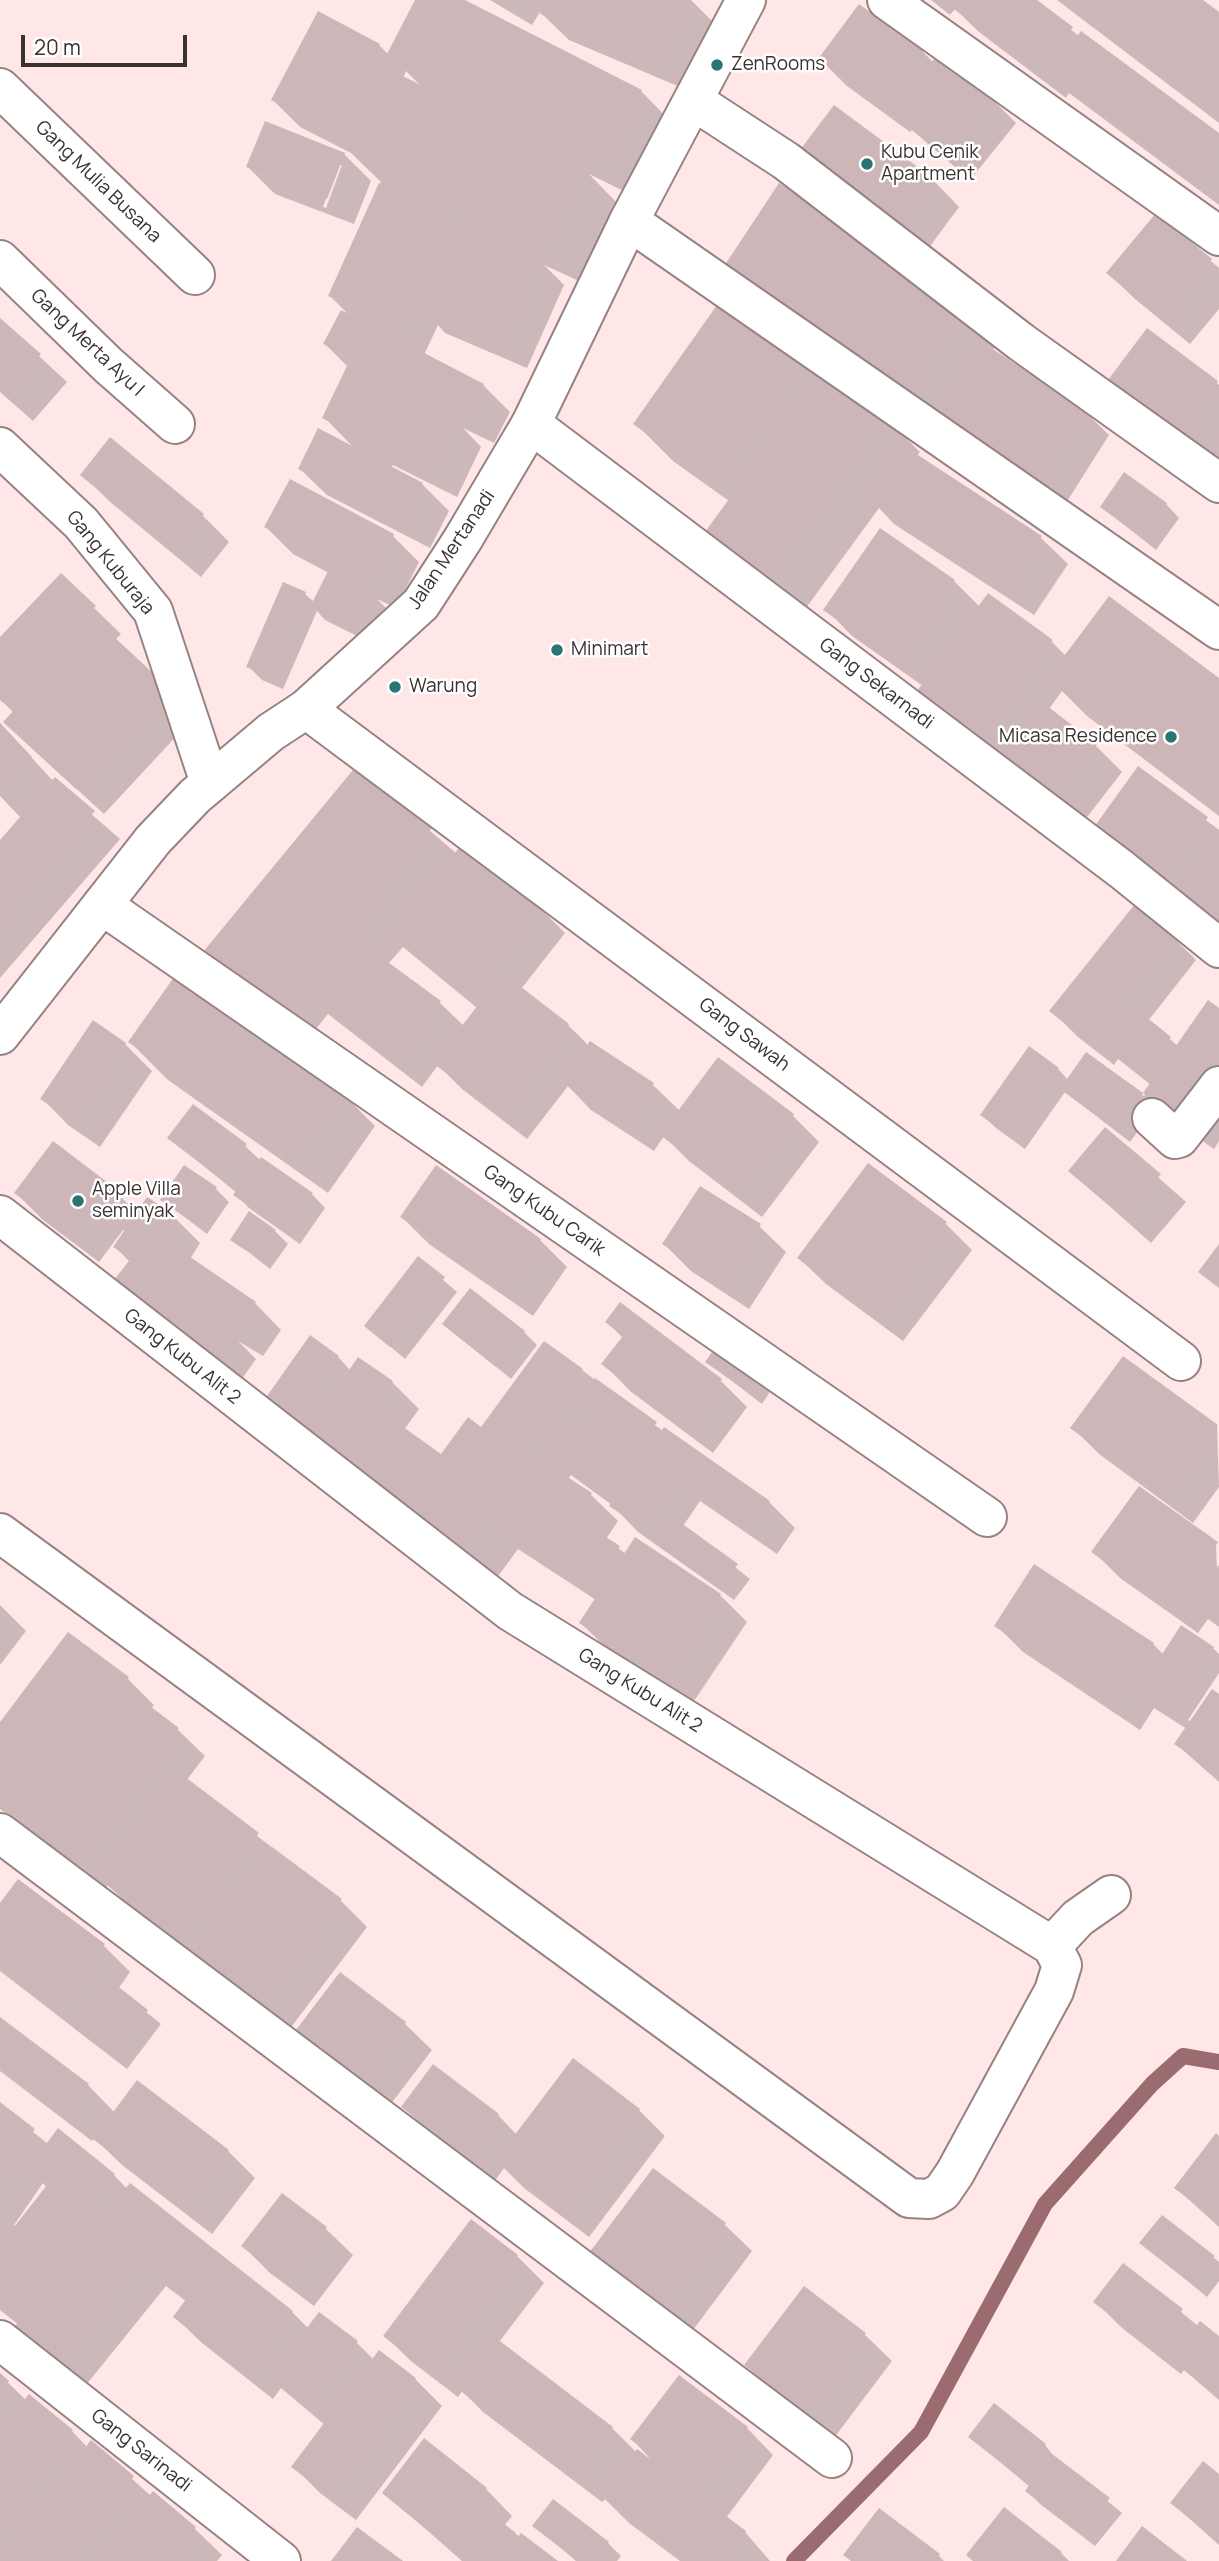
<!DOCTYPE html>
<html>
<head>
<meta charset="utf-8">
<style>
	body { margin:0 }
	#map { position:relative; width:1219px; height:2561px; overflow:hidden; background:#ffe6e7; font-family:Manrope,sans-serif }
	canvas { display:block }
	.scale { position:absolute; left:21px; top:35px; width:166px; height:32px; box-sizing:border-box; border:4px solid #3a3131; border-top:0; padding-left:9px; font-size:21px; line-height:24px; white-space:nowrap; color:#3a3131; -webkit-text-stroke:5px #fff; paint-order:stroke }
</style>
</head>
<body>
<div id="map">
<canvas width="1219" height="2561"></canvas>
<div class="scale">20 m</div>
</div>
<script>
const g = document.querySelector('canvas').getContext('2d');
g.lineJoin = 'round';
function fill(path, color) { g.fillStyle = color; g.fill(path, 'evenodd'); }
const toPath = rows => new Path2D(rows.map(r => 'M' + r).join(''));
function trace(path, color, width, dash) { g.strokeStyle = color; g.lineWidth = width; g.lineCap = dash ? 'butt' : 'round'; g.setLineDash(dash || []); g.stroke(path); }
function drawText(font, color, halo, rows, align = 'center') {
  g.font = font + ' Manrope,sans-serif'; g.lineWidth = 5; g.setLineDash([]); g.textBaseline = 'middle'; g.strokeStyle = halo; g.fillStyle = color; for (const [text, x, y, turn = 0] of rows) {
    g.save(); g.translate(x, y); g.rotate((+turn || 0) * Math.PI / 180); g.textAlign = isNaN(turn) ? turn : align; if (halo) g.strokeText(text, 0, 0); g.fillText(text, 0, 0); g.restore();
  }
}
const shadow = toPath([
	[417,0,461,0,641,91,678,129,642,200,589,174,617,203,579,281,544,265,564,285,527,368,445,333,438,325,424,355,483,385,510,412,494,443,463,428,481,447,457,497,393,465,391,468,422,484,449,511,430,548,327,495,300,469,354,448,324,417,348,367,325,344,349,315,330,296,381,182,351,153,300,127,273,100,379,45,389,55],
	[406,71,422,87,403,78],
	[490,0,691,0,715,24,687,90,569,40,540,12,532,25],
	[931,0,1034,0,1079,36,1219,135,1219,205,1069,93,1066,98,979,32,955,9,950,15],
	[1057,0,1200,0,1219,14,1219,123],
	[923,52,934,63,990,97,1016,123,970,180,912,130,910,132,847,86,820,59],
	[344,154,371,181,354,224,275,194,248,167],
	[338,165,342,165,326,208,323,207],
	[829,176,933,180,959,207,928,249],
	[779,185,998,343,992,351,1082,409,1109,435,1061,511,757,315],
	[1156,215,1219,268,1219,309,1190,344,1135,299,1108,273],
	[0,320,67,382,33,421,0,392],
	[805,359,882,415,920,452,917,456,1041,538,1068,564,1034,615,894,524,879,508,803,612,745,569,729,501,673,461,635,423],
	[1216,382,1219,385,1219,459,1211,451,1206,458,1136,406],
	[111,439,203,516,229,542,201,577,109,501,82,474],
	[1166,504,1179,518,1156,550,1102,507],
	[266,527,393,536,419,562,396,608,377,599,386,608,369,642,325,620,317,611,283,689,262,680,248,666,305,594,314,602,329,573,293,554],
	[61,576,121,634,115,640,195,716,104,814,32,748,14,713,0,699,0,639],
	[954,581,980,607,988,596,1052,642,1066,656,1219,680,1219,816,1087,716,1062,691,1049,709,1096,746,1122,772,1077,830,923,686,852,636,826,609],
	[0,723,53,781,120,839,0,978,0,841,21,818,0,796],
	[357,768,457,854,463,847,539,907,565,933,521,989,568,1025,589,1046,591,1043,653,1085,680,1111,792,1115,819,1142,762,1217,689,1161,664,1136,654,1151,591,1110,568,1086,527,1139,462,1089,438,1065,422,1087,328,1014,307,1040,231,979],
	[403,947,477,1008,464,1026,439,1002,388,964],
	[1138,769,1219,830,1219,925,1193,902,1190,906,1121,857],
	[1170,934,1196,960,1148,1021,1178,1046,1219,1010,1219,1141,1214,1149,1172,1120,1157,1105,1130,1142,1065,1092,1025,1149,996,1128,982,1115,1058,1069,1068,1080,1087,1054,1144,1096,1151,1085,1118,1059,1114,1065,1078,1037,1052,1011],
	[130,1042,338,1089,375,1126,328,1193,168,1080],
	[125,1044,152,1071,100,1147,68,1125,42,1098],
	[1105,1130,1186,1202,1151,1243,1070,1171],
	[169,1138,245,1146,261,1161,312,1194,325,1208,300,1244,249,1208,236,1195,237,1193],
	[436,1167,540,1240,567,1267,533,1316,429,1244,402,1217],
	[110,1186,138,1214,174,1217,200,1243,190,1259,255,1303,281,1330,263,1356,238,1341,256,1359,234,1390,108,1290,130,1262,115,1247,126,1231,123,1230,99,1262,43,1220,16,1193],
	[215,1188,229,1202,207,1234,162,1200],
	[945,1223,972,1250,903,1341,826,1284,799,1258],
	[759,1226,786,1252,749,1309,691,1271,664,1244],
	[275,1231,288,1244,270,1269,232,1239],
	[419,1259,457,1292,405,1359,366,1326],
	[607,1322,721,1381,747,1407,713,1453,630,1391,604,1364,623,1338],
	[444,1324,524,1332,537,1345,511,1379],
	[338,1357,351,1371,392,1382,419,1409,404,1430,441,1456,582,1370,663,1431,769,1502,795,1528,777,1554,700,1501,683,1526,750,1579,734,1600,638,1532,612,1505,571,1475,568,1479,591,1495,618,1521,606,1539,626,1554,720,1595,747,1622,692,1704,608,1650,581,1623,596,1600,518,1549,493,1583,273,1422],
	[707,1362,773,1387,762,1404],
	[1072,1427,1217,1427,1219,1487,1193,1523,1099,1454],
	[1216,1544,1219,1627,1208,1619,1198,1633,1120,1578,1094,1552],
	[0,1605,26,1631,0,1665],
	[996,1625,1153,1644,1164,1655,1181,1627,1213,1648,1219,1654,1219,1673,1188,1720,1191,1722,1219,1696,1219,1782,1176,1744,1187,1729,1154,1708,1140,1730,1023,1652],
	[128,1679,154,1705,151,1709,178,1730,205,1756,186,1781,340,1900,367,1927,289,2030,129,1906,108,1885,103,1891,0,1809,0,1725],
	[0,1906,104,1946,130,1972,118,1989,161,2024,127,2069,0,1971],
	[340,1975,405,2024,432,2050,390,2105,325,2057,299,2030],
	[0,2019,88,2085,115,2113,228,2151,255,2178,212,2234,122,2165,94,2138,92,2141,0,2071],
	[0,2105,48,2144,114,2175,127,2189,292,2312,308,2328,356,2342,374,2360,379,2353,415,2379,442,2406,356,2520,320,2493,294,2467,325,2425,281,2388,273,2399,202,2343,175,2317,187,2302,166,2286,86,2385,43,2353,17,2327,19,2325,0,2310],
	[43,2183,47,2188,16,2227,14,2225],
	[403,2107,498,2115,517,2135,639,2110,665,2136,589,2237,524,2188,504,2168,494,2182,430,2133],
	[1219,2138,1219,2227,1176,2188],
	[654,2171,725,2225,752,2251,690,2334,592,2253],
	[282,2195,326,2229,353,2255,314,2306,270,2273,243,2246],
	[1162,2217,1219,2262,1219,2281,1207,2297,1141,2243],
	[471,2222,517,2256,544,2283,499,2342,612,2428,636,2452,655,2464,632,2439,747,2428,773,2455,726,2518,745,2532,770,2561,680,2561,629,2523,605,2499,602,2502,483,2412,462,2391,458,2397,412,2362,385,2336],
	[1124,2265,1198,2326,1219,2338,1219,2400,1184,2370,1181,2374,1122,2328,1095,2301],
	[804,2289,865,2335,892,2361,834,2438,773,2392,746,2365],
	[0,2375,26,2400,72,2431,87,2447,91,2442,151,2496,153,2494,195,2529,222,2555,217,2561,0,2561],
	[995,2406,1045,2445,1057,2460,1122,2513,1095,2546,1040,2504,1027,2490,1030,2487,970,2437],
	[1219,2476,1219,2545,1172,2503],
	[486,2489,512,2516,504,2526,555,2561,462,2561,385,2493],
	[880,2510,939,2556,944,2561,852,2561],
	[535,2526,608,2543,621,2556,617,2561,576,2561],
	[1061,2553,1069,2561,974,2561]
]);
const stream = toPath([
	[794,2561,921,2432,1045,2204,1152,2084,1183,2056,1219,2062]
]);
const building = toPath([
	[415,0,465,0,642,90,604,164,387,54],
	[546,0,687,0,660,64,540,14],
	[954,0,1037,0,1073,27,1038,72,950,6],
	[1068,0,1110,0,1096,20],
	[1131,0,1203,0,1219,12,1219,115,1107,33],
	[859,4,924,51,883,107,818,59],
	[318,11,380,44,334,133,271,100],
	[1081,31,1219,133,1219,143,1192,180,1049,76],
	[939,53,991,96,943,155,891,112],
	[384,67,581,163,541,245,344,148],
	[834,105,934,179,901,224,800,150],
	[265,121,345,153,327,199,246,167],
	[379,183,449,215,398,328,328,296],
	[779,183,961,304,899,398,717,277],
	[1156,213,1212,259,1163,319,1106,273],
	[455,220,538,257,500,343,417,307],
	[722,298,806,358,717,483,633,424],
	[341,310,484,384,467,418,323,344],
	[0,318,41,354,5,396,0,391],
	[1147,328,1218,381,1178,433,1108,380],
	[985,344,1083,408,1034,485,935,422],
	[347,366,456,419,430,472,322,418],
	[824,369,883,413,764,576,705,532],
	[318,428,423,483,403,523,298,469],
	[110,437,204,514,173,552,80,475],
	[1219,442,1219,460,1210,453],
	[901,444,1042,536,1006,590,865,498],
	[1124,472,1167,503,1142,538,1100,507],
	[290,479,394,534,369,583,264,527],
	[880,528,955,580,897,662,823,610],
	[328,571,373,594,355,630,310,607],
	[61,573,96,606,3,703,0,700,0,637],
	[283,582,306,592,270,676,246,667],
	[988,593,1053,640,977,745,912,698],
	[1109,596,1219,678,1219,795,1212,804,1047,679],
	[97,621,169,688,76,789,3,722],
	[1043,703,1097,744,1050,804,996,763],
	[0,723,32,757,0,788],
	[357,765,432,828,280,1015,203,952],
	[1138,766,1208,817,1162,881,1092,830],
	[55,777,95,811,0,921,0,840],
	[1219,834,1219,920,1177,889],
	[462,844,540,905,468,997,390,936],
	[1135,904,1171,932,1086,1040,1049,1011],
	[355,938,441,1001,395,1062,310,998],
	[177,973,339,1087,290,1156,128,1042],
	[503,973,569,1024,499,1114,433,1063],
	[1208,1000,1219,1008,1219,1077,1187,1124,1143,1093],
	[1134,1007,1171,1037,1139,1075,1103,1045],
	[93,1020,126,1043,73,1121,40,1099],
	[590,1041,654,1083,627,1126,563,1083],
	[1029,1046,1059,1068,1011,1137,980,1115],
	[1086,1052,1143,1093,1116,1130,1060,1089],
	[718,1057,794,1114,735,1191,660,1135],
	[193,1104,247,1144,221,1179,167,1138],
	[1105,1127,1161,1174,1124,1218,1068,1171],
	[53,1141,111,1185,72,1237,14,1193],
	[261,1157,313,1193,286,1231,233,1195],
	[868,1163,947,1222,876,1316,797,1258],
	[184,1165,217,1187,193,1222,160,1200],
	[436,1165,541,1239,506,1290,400,1217],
	[700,1186,761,1224,722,1284,662,1244],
	[147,1197,175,1215,161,1237,256,1302,236,1330,113,1247],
	[249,1211,276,1230,256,1257,230,1240],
	[1219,1244,1219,1288,1198,1272],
	[418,1256,445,1277,390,1347,364,1326],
	[129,1261,231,1331,206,1365,106,1290],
	[470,1288,525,1331,496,1367,442,1324],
	[620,1302,722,1379,685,1428,601,1364,623,1336,605,1322],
	[310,1335,339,1356,285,1430,258,1409],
	[544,1341,583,1369,455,1546,349,1470,388,1416,441,1454,468,1417,481,1427],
	[719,1342,761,1372,748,1392,705,1362],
	[1123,1356,1218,1425,1166,1498,1070,1428],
	[358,1357,393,1381,341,1458,306,1434],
	[595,1378,657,1422,605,1495,544,1450,565,1421,586,1436,600,1416,578,1400],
	[664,1427,770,1501,750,1529,673,1476,639,1526,609,1506],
	[535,1456,592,1493,576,1518,620,1546,592,1589,491,1523],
	[1139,1486,1218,1542,1170,1608,1091,1552],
	[670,1515,738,1564,720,1588,652,1540],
	[635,1537,721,1594,665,1679,579,1623],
	[1034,1564,1154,1643,1113,1705,994,1626],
	[1219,1565,1219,1625,1190,1603],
	[1181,1625,1214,1647,1170,1715,1137,1693],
	[68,1632,129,1677,21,1820,0,1805,0,1722],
	[1212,1689,1219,1694,1219,1775,1174,1744],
	[135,1695,179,1728,76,1865,32,1832],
	[180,1773,259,1833,179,1939,100,1880],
	[272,1847,342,1899,262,2004,193,1952],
	[18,1879,105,1944,56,2009,0,1967,0,1903],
	[340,1972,406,2022,363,2080,296,2030],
	[111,1981,148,2010,112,2057,75,2029],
	[0,2017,89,2084,65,2116,0,2067],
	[573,2058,640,2109,562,2212,495,2161],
	[433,2064,499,2114,467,2156,401,2107],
	[137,2080,229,2150,185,2208,93,2139],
	[0,2102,35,2129,0,2181],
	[58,2128,115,2174,10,2313,0,2306,0,2245,47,2185,27,2170],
	[1216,2133,1219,2136,1219,2222,1174,2188],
	[653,2168,726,2223,662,2308,589,2253],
	[130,2183,293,2311,246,2374,173,2317,187,2298,139,2261,58,2360,14,2327],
	[282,2193,327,2227,287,2281,241,2246],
	[1162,2215,1215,2256,1193,2285,1139,2243],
	[471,2219,518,2255,430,2372,383,2336],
	[1123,2263,1183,2309,1154,2349,1093,2302],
	[804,2286,866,2333,807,2413,744,2365],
	[319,2312,358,2341,307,2407,269,2378],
	[1200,2321,1219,2336,1219,2396,1170,2359],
	[492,2335,613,2427,575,2477,454,2386],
	[379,2350,416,2378,328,2495,291,2467],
	[0,2373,9,2381,0,2393],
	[679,2375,748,2427,699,2491,630,2439],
	[29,2394,73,2430,0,2526,0,2432],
	[994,2403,1046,2444,1021,2478,968,2437],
	[424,2438,487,2488,444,2544,382,2493],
	[91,2440,134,2476,69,2561,0,2561],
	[637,2449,746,2531,724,2561,686,2561,601,2496],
	[1052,2454,1110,2498,1081,2534,1025,2491],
	[1203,2461,1219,2474,1219,2541,1170,2503],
	[153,2491,196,2527,171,2561,99,2561],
	[553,2499,609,2542,594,2561,578,2561,532,2526],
	[479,2505,516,2533,495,2561,479,2561,452,2541],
	[1004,2507,1062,2552,1055,2561,973,2561,966,2555],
	[879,2508,940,2554,935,2561,851,2561,843,2555],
	[1142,2526,1187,2561,1116,2561],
	[357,2527,403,2561,331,2561],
	[521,2533,558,2561,499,2561]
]);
const street = toPath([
	[887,0,1219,236],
	[0,88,195,275],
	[694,101,786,161,1021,342,1219,483],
	[629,221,1219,630],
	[0,260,108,365,175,424],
	[531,424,1121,869,1219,948],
	[0,447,81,523,153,611,210,783],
	[306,709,1181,1361],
	[102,905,987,1517],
	[1152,1118,1175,1139,1179,1138,1219,1086],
	[0,1215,510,1611,1052,1946,1062,1965,1054,1991,955,2173,942,2192,929,2199,909,2198,0,1533],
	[0,1833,832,2458],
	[1052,1946,1078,1918,1111,1895],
	[0,2340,281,2561]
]);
const secondary = toPath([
	[0,1035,153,840,195,796,271,732,306,709,421,604,463,539,531,424,629,221,746,0]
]);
const markers = [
	[717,65,7,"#2a7474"],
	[867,164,7,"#2a7474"],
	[557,650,7,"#2a7474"],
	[395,687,7,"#2a7474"],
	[1171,737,7,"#2a7474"],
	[78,1201,7,"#2a7474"]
];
const poiNames = [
	["ZenRooms",731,65],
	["Kubu Cenik",881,153],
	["Apartment",881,175],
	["Minimart",571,650],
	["Warung",409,687],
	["Micasa Residence",1157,737,"right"],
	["Apple Villa",92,1190],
	["seminyak",92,1212]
];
const streetNames = [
	["Gang Mulia Busana",98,182,44],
	["Gang Merta Ayu I",87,343,43],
	["Jalan Mertanadi",452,550,-56],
	["Gang Kuburaja",110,563,51],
	["Gang Sekarnadi",876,684,37],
	["Gang Sawah",744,1035,37],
	["Gang Kubu Carik",544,1211,35],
	["Gang Kubu Alit 2",182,1357,38],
	["Gang Kubu Alit 2",640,1691,32],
	["Gang Sarinadi",141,2451,38]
];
fill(shadow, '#0003');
trace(stream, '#9b6c6f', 16);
fill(building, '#cdb6b7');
trace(street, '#978283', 42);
trace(secondary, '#978283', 42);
trace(street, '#fff', 38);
trace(secondary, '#fff', 38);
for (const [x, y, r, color] of markers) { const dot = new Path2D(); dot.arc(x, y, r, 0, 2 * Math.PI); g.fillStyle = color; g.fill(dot); trace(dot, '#fff', 2.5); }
drawText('19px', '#3a3131', '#fff', poiNames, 'left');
drawText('19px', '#3a3131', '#fff', streetNames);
</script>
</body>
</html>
